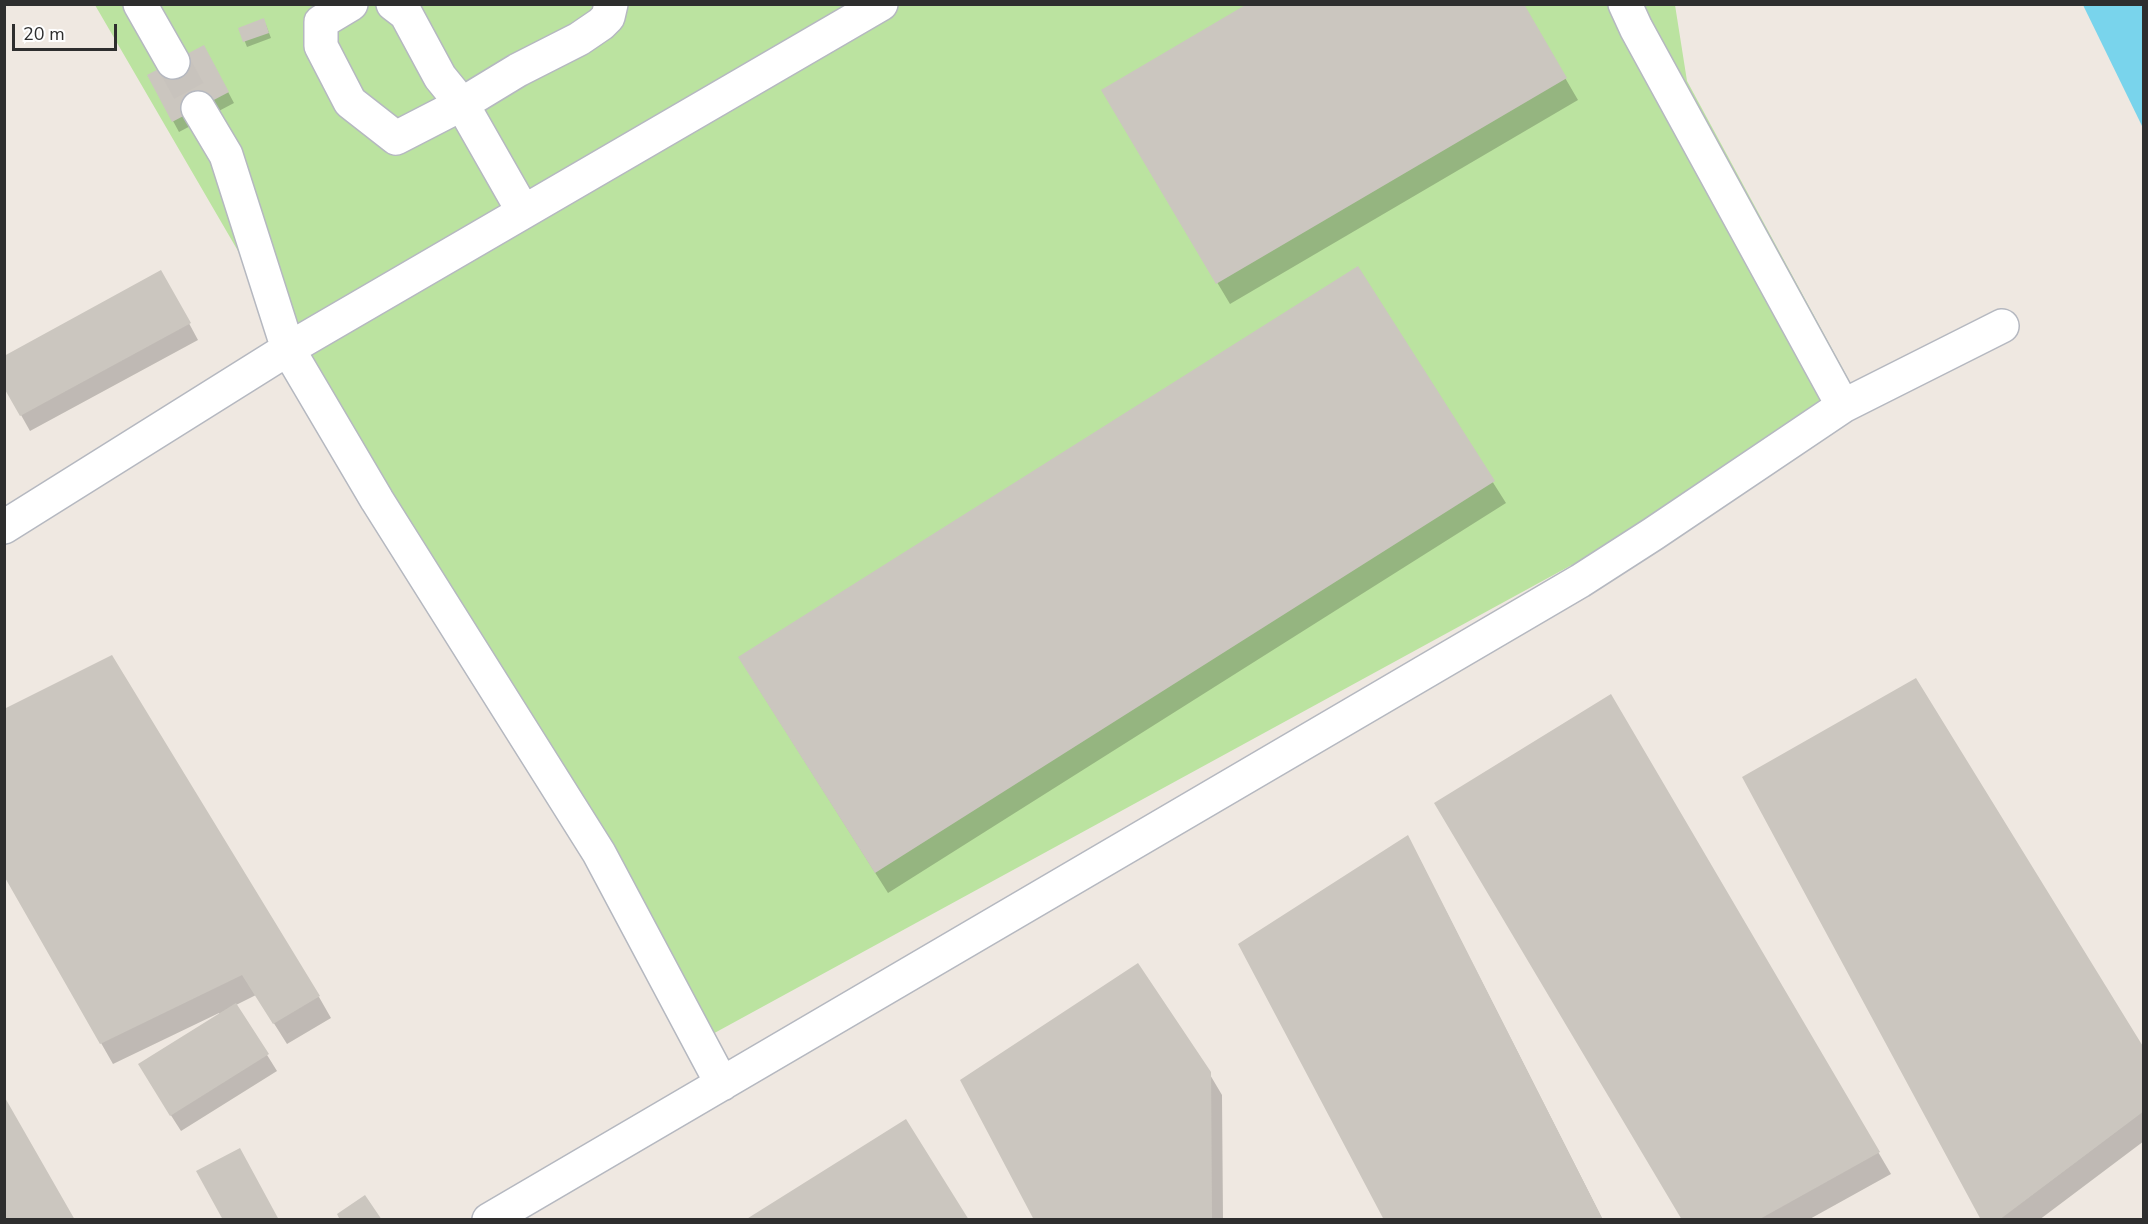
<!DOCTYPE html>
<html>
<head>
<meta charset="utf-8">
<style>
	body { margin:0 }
	#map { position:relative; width:2148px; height:1224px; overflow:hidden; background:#efe8e1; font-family:"Nunito Sans",sans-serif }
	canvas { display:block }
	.frame { position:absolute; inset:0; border:6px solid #2e2e2e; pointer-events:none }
	.scale { position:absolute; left:12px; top:24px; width:105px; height:27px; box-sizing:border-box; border:3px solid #2e2e2e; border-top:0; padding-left:8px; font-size:18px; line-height:21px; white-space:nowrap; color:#2e2e2e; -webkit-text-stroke:4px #fff; paint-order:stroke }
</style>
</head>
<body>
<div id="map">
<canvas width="2148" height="1224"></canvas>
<div class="frame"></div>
<div class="scale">20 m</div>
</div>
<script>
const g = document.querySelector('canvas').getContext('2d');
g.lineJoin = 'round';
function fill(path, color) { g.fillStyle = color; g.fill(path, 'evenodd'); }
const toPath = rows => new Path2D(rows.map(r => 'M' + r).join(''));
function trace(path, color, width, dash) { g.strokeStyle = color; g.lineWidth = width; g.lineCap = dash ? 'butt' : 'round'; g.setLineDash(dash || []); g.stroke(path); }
const green = toPath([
	[95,5,1675,5,1687,81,1863,406,698,1042]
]);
const water = toPath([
	[2083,5,2143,5,2143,128]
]);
const shadow = toPath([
	[1522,4,1578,100,1230,304,1103,91],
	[266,25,271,38,247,47,240,29],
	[210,58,234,103,179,132,173,121],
	[1357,268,1506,503,888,893,752,678],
	[170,288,198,340,30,431,21,415],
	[1610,696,1891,1174,1808,1220,1683,1220],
	[1419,858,1603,1220,1386,1220],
	[4,873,319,997,331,1018,287,1044,256,995,236,1005,277,1071,181,1131,149,1081,220,1015,219,1013,113,1064],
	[2144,1051,2144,1141,2039,1220,1983,1220],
	[1209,1073,1222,1095,1223,1220,1036,1220]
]);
const building = toPath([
	[1247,4,1524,4,1567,78,1216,284,1101,90],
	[264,18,269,33,243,42,238,28],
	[204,45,229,92,172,122,147,75],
	[1358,266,1495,481,875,873,738,657],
	[161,270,191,323,20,416,4,388,4,356],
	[112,655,320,996,273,1024,242,975,100,1044,4,876,4,709],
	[1916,678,2144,1048,2144,1111,1999,1220,1981,1220,1742,777],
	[1611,694,1880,1152,1758,1220,1682,1220,1434,803],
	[1408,835,1603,1220,1384,1220,1238,944],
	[1138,963,1211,1072,1212,1220,1034,1220,960,1080],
	[236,1003,269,1054,170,1116,138,1064],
	[4,1096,75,1220,4,1220],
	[906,1119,969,1220,745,1220],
	[240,1148,279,1220,223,1220,196,1171],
	[365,1195,382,1220,340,1220,337,1214]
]);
const minorTunnel = toPath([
	[173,62,198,108]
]);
const minor = toPath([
	[140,4,173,62],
	[351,4,321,22,321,46,350,102,396,138,462,104,518,70,579,39,601,24,608,17,611,4],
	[393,4,406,14,440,77,462,104,523,211],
	[1625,4,1636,28,1843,406,2002,326],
	[4,527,288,349,226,155,198,108],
	[722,1084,599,853,377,500,288,349,881,4],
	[489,1220,1580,581,1653,534,1843,406]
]);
fill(green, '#bbe3a0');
fill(water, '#79d4ec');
fill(shadow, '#0003');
fill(building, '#cbc6bf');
trace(minorTunnel, '#c8c3bd', 33, [33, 16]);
trace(minor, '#b5b8c0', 36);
trace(minor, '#fff', 33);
</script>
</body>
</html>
